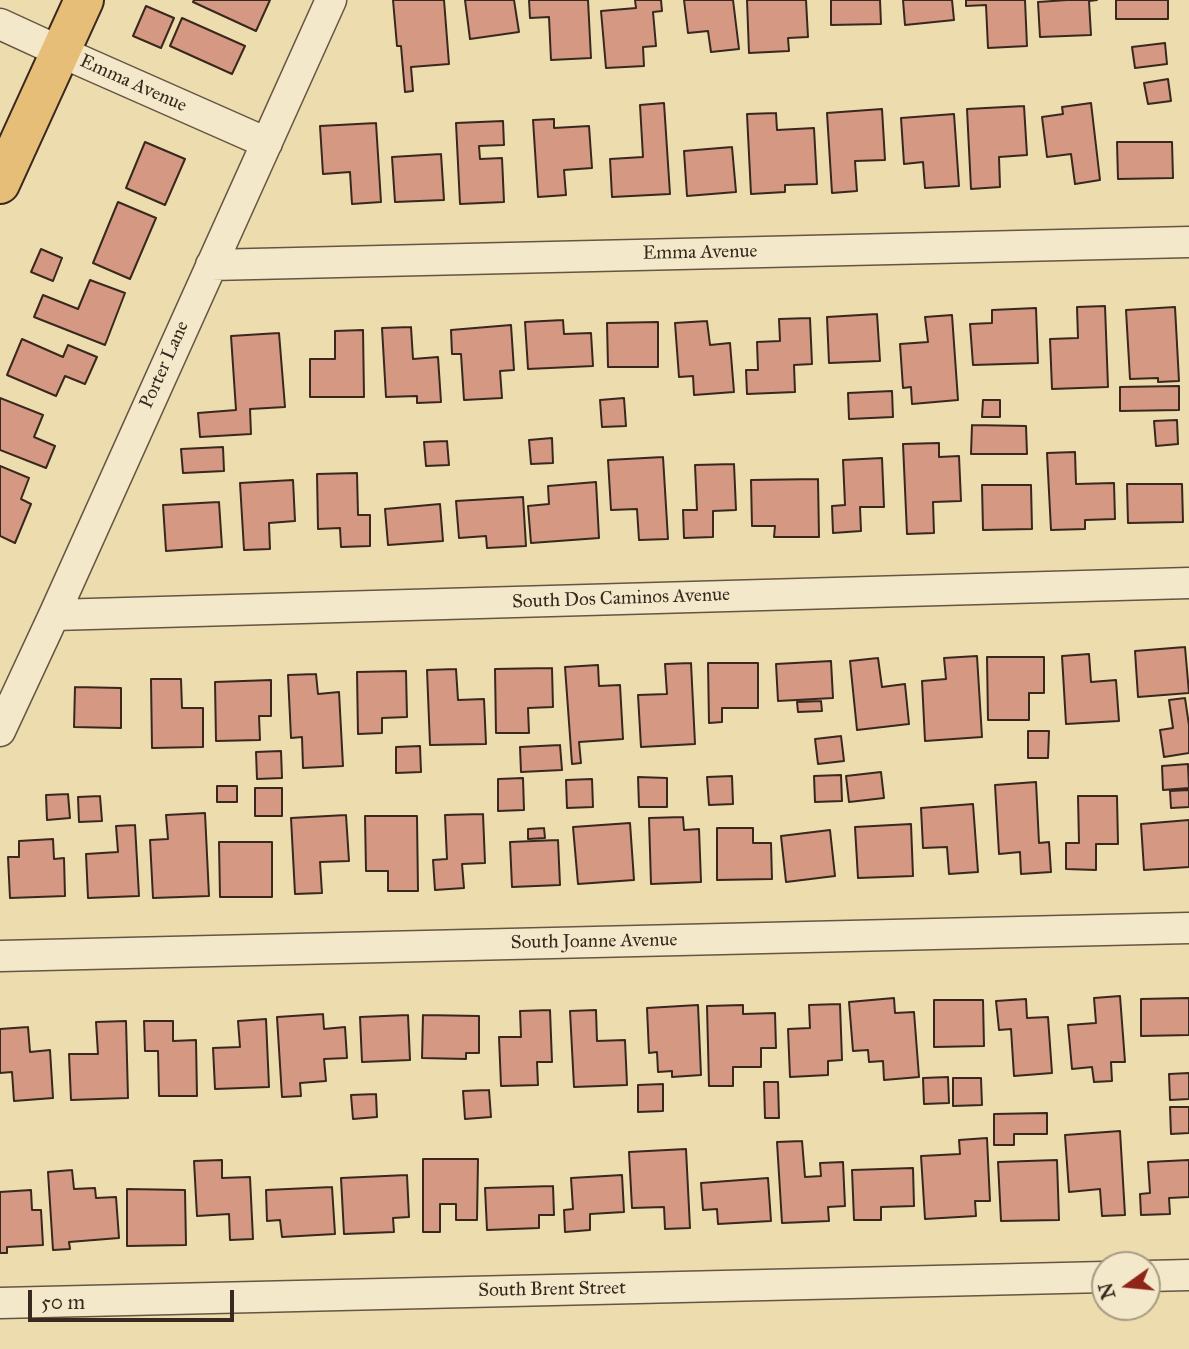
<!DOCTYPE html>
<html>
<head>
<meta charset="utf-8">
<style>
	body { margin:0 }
	#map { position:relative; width:1189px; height:1349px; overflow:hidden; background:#eddcae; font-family:"IM FELL Great Primer",serif }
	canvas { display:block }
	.north { position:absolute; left:1091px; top:1251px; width:70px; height:70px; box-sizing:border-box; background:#f3e8ca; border:2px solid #a89b85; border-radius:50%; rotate:255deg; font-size:19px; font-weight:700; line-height:28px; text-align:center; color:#38281e }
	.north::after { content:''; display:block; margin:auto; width:24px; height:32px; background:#8f2418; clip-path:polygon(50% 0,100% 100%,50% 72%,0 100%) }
	.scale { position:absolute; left:28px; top:1290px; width:206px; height:32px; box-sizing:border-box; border:4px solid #38281e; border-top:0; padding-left:9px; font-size:21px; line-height:24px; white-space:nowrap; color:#38281e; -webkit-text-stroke:5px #f3e8ca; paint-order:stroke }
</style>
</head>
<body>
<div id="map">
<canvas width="1189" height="1349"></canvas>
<div class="north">N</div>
<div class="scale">50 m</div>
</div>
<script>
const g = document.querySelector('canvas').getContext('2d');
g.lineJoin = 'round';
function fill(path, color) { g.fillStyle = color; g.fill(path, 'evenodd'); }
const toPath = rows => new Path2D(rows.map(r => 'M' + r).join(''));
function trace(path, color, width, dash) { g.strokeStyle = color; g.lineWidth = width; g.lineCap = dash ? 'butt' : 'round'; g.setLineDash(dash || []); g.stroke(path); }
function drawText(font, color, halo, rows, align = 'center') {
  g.font = font + ' "IM FELL Great Primer",serif'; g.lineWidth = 5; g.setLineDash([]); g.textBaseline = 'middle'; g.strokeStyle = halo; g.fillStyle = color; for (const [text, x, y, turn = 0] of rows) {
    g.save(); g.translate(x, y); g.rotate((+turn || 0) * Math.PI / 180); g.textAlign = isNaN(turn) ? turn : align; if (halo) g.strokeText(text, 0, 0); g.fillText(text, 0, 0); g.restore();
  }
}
const building = toPath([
	[194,0,270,0,256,31,193,2,194,0],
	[393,0,444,0,449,64,411,67,413,91,405,92,401,46,397,46,393,0],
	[465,0,514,0,519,32,470,39,465,0],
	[529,0,588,0,591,58,551,60,549,17,530,18,529,0],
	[635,0,661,0,662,11,653,12,656,46,643,47,644,66,606,68,601,11,636,8,635,0],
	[684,0,733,0,739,49,711,52,708,31,688,33,684,0],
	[747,0,806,0,808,37,788,38,789,51,749,53,747,0],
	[831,0,880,0,881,24,831,25,831,0],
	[903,0,952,0,954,20,905,25,903,0],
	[966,0,1025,0,1027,46,988,48,986,5,966,6,966,0],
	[1067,0,1097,0,1089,1,1091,35,1040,37,1038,2,1067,0],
	[1116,0,1168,0,1168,19,1116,19,1116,0],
	[146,6,174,18,161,48,133,36,146,6],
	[182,18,245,46,232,74,170,46,182,18],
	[1165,43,1167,64,1135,68,1132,47,1165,43],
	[1168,79,1171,101,1148,104,1144,83,1168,79],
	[664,103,670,194,612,197,610,159,643,157,640,105,664,103],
	[1091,103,1100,180,1075,184,1071,154,1047,157,1042,117,1063,114,1062,107,1091,103],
	[1024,106,1027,155,999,157,1000,187,971,189,967,109,1024,106],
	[882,109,885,160,855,161,857,191,832,193,827,113,882,109],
	[776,113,777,130,814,128,817,184,785,185,785,192,751,194,747,114,776,113],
	[954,114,959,186,925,188,923,162,904,164,901,118,954,114],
	[554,119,554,128,589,126,592,168,564,170,566,195,538,197,533,120,554,119],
	[503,121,504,145,479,146,480,159,502,158,504,202,460,204,456,123,503,121],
	[376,123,381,202,352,204,350,172,323,174,320,126,376,123],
	[145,142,185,159,165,205,126,188,145,142],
	[1117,142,1172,142,1173,178,1118,179,1117,142],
	[732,147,736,192,687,196,684,151,732,147],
	[441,154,444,200,395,202,392,157,441,154],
	[118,202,156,218,130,279,93,263,118,202],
	[41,249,62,258,53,281,31,272,41,249],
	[90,280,125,293,105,345,34,317,43,295,78,309,90,280],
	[1105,306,1108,387,1052,389,1050,339,1078,338,1077,307,1105,306],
	[1175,307,1179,381,1158,382,1158,378,1130,379,1126,310,1175,307],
	[1036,308,1038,363,973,365,970,324,992,323,992,310,1036,308],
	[877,314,880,361,829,363,827,317,877,314],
	[952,315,958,400,912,404,911,387,903,388,900,344,928,342,925,317,952,315],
	[810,318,812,364,794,365,795,392,747,394,746,370,758,370,757,342,780,341,779,319,810,318],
	[563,320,564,334,591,333,593,366,528,369,525,322,563,320],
	[707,321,710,345,730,343,734,392,694,395,693,376,679,377,675,323,707,321],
	[658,322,658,367,608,367,607,323,658,322],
	[511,325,514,370,500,371,502,398,464,400,461,354,452,354,451,330,511,325],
	[411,327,413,359,438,357,441,402,417,403,417,396,386,397,382,328,411,327],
	[363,330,364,397,310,397,310,359,335,359,335,331,363,330],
	[279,333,285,407,250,409,251,434,200,437,198,413,236,410,231,336,279,333],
	[22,339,63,357,68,345,97,357,85,384,65,376,56,396,7,375,22,339],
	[1179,386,1179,410,1120,411,1120,387,1179,386],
	[892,391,893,417,849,419,848,393,892,391],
	[0,398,43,415,34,437,55,446,46,468,0,450,0,398],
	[624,398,626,426,602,427,600,400,624,398],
	[983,400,1000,400,1000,417,982,417,983,400],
	[1177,420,1178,444,1156,446,1154,421,1177,420],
	[972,425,1026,426,1027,454,971,454,972,425],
	[552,438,553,463,531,464,529,440,552,438],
	[447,441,449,465,426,466,424,442,447,441],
	[939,443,939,457,959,456,961,501,933,502,934,533,907,534,903,444,939,443],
	[223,447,224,471,183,473,181,449,223,447],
	[1075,452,1076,484,1114,483,1115,519,1085,520,1085,529,1051,530,1047,453,1075,452],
	[663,457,668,539,639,540,637,509,611,510,608,460,663,457],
	[882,458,884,507,860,507,861,531,833,533,832,506,845,505,843,460,882,458],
	[734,464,736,510,713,511,713,537,684,538,683,510,697,510,695,465,734,464],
	[0,466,29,478,21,499,31,504,15,543,0,536,0,466],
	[357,473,358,515,370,515,370,546,341,547,340,528,318,529,317,474,357,473],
	[818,479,819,537,774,537,775,526,752,526,751,480,818,479],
	[293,480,295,521,269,523,270,549,244,550,240,483,293,480],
	[596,482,599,538,531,543,528,506,549,504,548,486,596,482],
	[1127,484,1182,484,1183,522,1128,523,1127,484],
	[982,485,1031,485,1032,529,983,530,982,485],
	[523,497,526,546,487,548,486,536,459,538,456,501,523,497],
	[219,502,222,547,166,551,163,505,219,502],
	[440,504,443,541,388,545,385,509,440,504],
	[1185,647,1189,693,1138,697,1135,651,1185,647],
	[1089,654,1091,682,1116,680,1119,721,1066,724,1062,656,1089,654],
	[977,656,982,737,925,741,922,681,946,679,944,658,977,656],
	[987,657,1044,657,1044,693,1029,693,1029,720,988,720,987,657],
	[878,658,882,687,905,684,909,724,857,730,850,661,878,658],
	[831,661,833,698,778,701,776,664,831,661],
	[691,663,695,744,641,747,638,695,667,694,665,664,691,663],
	[708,663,758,663,758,708,722,708,722,722,709,723,708,663],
	[598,665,599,686,620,685,623,739,579,742,581,763,572,764,565,667,598,665],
	[552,668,553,707,528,708,529,733,496,733,495,669,552,668],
	[456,669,458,700,484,699,486,744,430,745,427,670,456,669],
	[406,671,407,717,382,718,382,733,358,734,357,672,406,671],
	[316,674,318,694,339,692,343,766,303,768,302,737,291,738,288,675,316,674],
	[151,679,181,679,182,708,203,708,203,747,152,748,151,679],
	[271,680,271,716,259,716,260,740,216,741,215,682,271,680],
	[75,687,121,688,121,728,74,727,75,687],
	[1185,698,1189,725,1189,753,1164,757,1160,730,1173,728,1169,700,1185,698],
	[821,701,822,711,798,712,797,702,821,701],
	[1028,731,1049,731,1048,758,1028,758,1028,731],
	[841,736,844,761,818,764,815,739,841,736],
	[560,745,562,770,521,772,520,747,560,745],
	[420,746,421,772,396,773,396,747,420,746],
	[281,751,282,778,257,779,256,752,281,751],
	[1188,764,1189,788,1163,790,1162,766,1188,764],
	[881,772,884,798,849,802,846,776,881,772],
	[841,775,842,801,815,802,814,776,841,775],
	[732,776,733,804,709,805,707,777,732,776],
	[638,777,667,778,667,807,639,807,638,777],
	[523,778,524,810,498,811,498,779,523,778],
	[592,779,593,807,567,808,566,780,592,779],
	[1036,782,1039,843,1049,842,1051,872,1021,874,1020,852,999,854,995,785,1036,782],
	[217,786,237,786,237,802,217,802,217,786],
	[255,788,282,788,282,816,255,816,255,788],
	[1189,790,1189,807,1171,808,1170,791,1189,790],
	[68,794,70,818,47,820,46,795,68,794],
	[100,796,102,821,79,822,78,797,100,796],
	[1078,796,1117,796,1118,844,1096,844,1096,870,1066,869,1066,843,1079,843,1078,796],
	[973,804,978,872,949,874,947,847,923,848,921,808,973,804],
	[205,813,209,896,153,898,150,840,168,839,166,815,205,813],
	[483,814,485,863,462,864,464,888,435,890,433,860,447,859,445,815,483,814],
	[346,815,349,861,320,862,322,893,295,894,291,818,346,815],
	[365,816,417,816,418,891,388,891,388,871,366,871,365,816],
	[683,817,684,830,699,829,701,882,651,884,649,818,683,817],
	[1189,820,1189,867,1144,870,1141,824,1189,820],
	[630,823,634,880,578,884,573,827,630,823],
	[911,824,913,876,858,878,855,827,911,824],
	[135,825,139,896,88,898,86,854,118,852,116,826,135,825],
	[544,828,545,838,528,839,528,829,544,828],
	[717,828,753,828,753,843,771,843,772,879,717,880,717,828],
	[830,830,835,876,786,882,781,836,830,830],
	[53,839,54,859,64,858,65,896,10,898,8,857,19,857,19,841,53,839],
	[558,840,560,885,512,887,510,842,558,840],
	[219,842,272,842,272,897,220,897,219,842],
	[1120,996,1125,1062,1111,1062,1112,1081,1094,1082,1092,1067,1072,1069,1068,1025,1096,1023,1094,998,1120,996],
	[894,998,895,1013,914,1012,919,1077,884,1080,883,1061,869,1062,868,1050,853,1051,849,1002,894,998],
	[1189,998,1189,1035,1141,1036,1141,999,1189,998],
	[1026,999,1027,1018,1048,1017,1052,1073,1014,1076,1011,1029,999,1030,996,1001,1026,999],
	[934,1000,983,1000,984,1046,934,1047,934,1000],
	[840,1004,842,1060,828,1061,828,1075,790,1077,788,1029,810,1028,809,1005,840,1004],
	[698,1005,701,1075,672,1077,672,1071,658,1072,657,1052,649,1053,647,1008,698,1005],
	[743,1005,743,1014,775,1013,776,1048,761,1048,761,1067,733,1067,733,1086,709,1086,707,1006,743,1005],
	[550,1010,552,1062,537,1062,538,1085,501,1086,499,1037,521,1037,520,1011,550,1010],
	[596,1010,597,1041,625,1040,627,1085,574,1087,570,1011,596,1010],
	[323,1014,324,1029,345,1027,347,1058,324,1059,326,1081,300,1083,301,1096,282,1097,277,1017,323,1014],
	[408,1015,410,1060,362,1062,360,1017,408,1015],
	[423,1015,479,1016,479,1053,466,1053,466,1059,422,1058,423,1015],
	[266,1019,269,1087,215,1089,213,1048,240,1047,238,1021,266,1019],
	[126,1021,128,1098,71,1100,69,1054,98,1054,96,1022,126,1021],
	[144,1021,173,1021,173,1041,196,1040,197,1096,159,1096,158,1051,145,1051,144,1021],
	[28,1027,30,1052,50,1050,53,1098,14,1101,12,1072,0,1073,0,1029,28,1027],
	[1189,1073,1189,1099,1170,1100,1169,1074,1189,1073],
	[948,1077,949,1103,924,1104,923,1078,948,1077],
	[953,1078,981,1078,982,1105,953,1106,953,1078],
	[764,1082,778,1082,779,1118,765,1118,764,1082],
	[663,1084,663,1111,638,1112,638,1085,663,1084],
	[489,1090,491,1117,465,1119,463,1091,489,1090],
	[376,1094,377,1117,353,1119,351,1095,376,1094],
	[1170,1107,1189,1107,1189,1133,1171,1134,1170,1107],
	[1047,1113,1047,1134,1014,1134,1014,1145,994,1145,994,1114,1047,1113],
	[1120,1131,1125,1215,1102,1216,1100,1189,1069,1192,1065,1135,1120,1131],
	[987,1138,990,1201,975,1201,976,1216,925,1219,921,1156,960,1154,959,1140,987,1138],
	[802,1141,805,1177,821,1176,820,1163,843,1162,845,1206,828,1207,829,1221,782,1223,777,1142,802,1141],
	[686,1149,690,1228,665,1229,664,1207,632,1208,629,1152,686,1149],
	[423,1159,478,1159,477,1220,456,1220,456,1204,440,1204,440,1232,423,1232,423,1159],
	[222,1160,222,1178,250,1177,253,1239,230,1240,229,1214,197,1216,194,1161,222,1160],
	[1057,1160,1059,1220,1001,1221,998,1162,1057,1160],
	[1189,1160,1189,1197,1169,1198,1170,1214,1141,1215,1140,1194,1150,1193,1148,1162,1189,1160],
	[913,1168,914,1206,881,1207,881,1220,854,1220,852,1170,913,1168],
	[72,1170,74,1189,95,1188,96,1198,116,1197,119,1238,69,1242,70,1249,53,1250,48,1172,72,1170],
	[407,1175,409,1217,393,1218,394,1232,344,1234,341,1178,407,1175],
	[622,1175,624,1212,590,1214,590,1230,565,1232,564,1210,573,1209,571,1178,622,1175],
	[768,1178,771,1221,718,1224,717,1209,703,1210,701,1183,768,1178],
	[553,1186,554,1215,539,1215,539,1228,487,1230,485,1188,553,1186],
	[332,1187,335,1234,282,1237,280,1220,267,1221,266,1190,332,1187],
	[127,1189,185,1190,186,1245,127,1246,127,1189],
	[31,1190,32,1210,41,1210,43,1245,7,1247,7,1253,0,1253,0,1192,31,1190]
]);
const minor = toPath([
	[0,24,61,52,267,143],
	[211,265,1189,242],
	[54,615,1189,583],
	[0,731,54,615,331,0],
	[0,956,1189,928],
	[1147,1276,1189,1275],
	[0,1303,1105,1277]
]);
const primary = toPath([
	[0,184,84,0]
]);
const streetNames = [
	["Emma Avenue",133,84,24],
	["Emma Avenue",700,253,-1],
	["Porter Lane",165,365,-66],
	["South Dos Caminos Avenue",621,599,-2],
	["South Joanne Avenue",594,942,-1],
	["South Brent Street",552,1290,-1]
];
fill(building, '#d59882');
trace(building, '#38281e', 2);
trace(minor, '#655542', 33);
trace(primary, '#38281e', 42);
trace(minor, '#f3e8ca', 30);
trace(primary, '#e6be77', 38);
drawText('19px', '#38281e', '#f3e8ca', streetNames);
</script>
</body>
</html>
